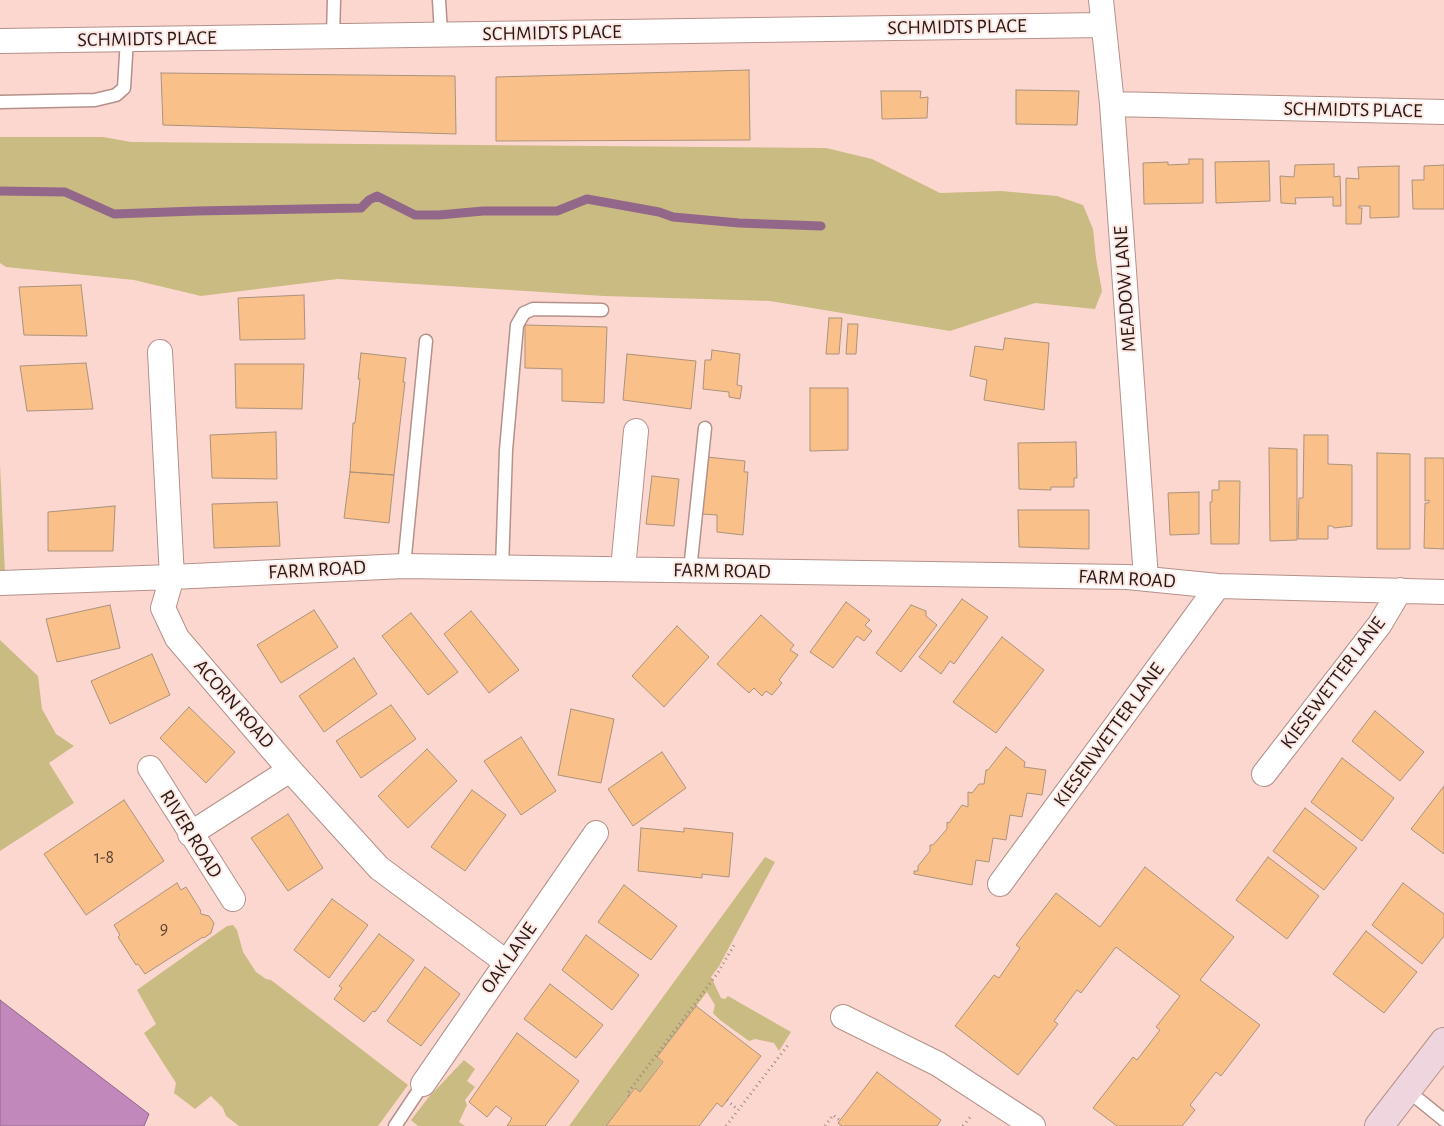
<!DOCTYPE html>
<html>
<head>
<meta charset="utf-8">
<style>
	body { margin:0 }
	canvas { display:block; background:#fcd7cf }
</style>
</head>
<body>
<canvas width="1444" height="1126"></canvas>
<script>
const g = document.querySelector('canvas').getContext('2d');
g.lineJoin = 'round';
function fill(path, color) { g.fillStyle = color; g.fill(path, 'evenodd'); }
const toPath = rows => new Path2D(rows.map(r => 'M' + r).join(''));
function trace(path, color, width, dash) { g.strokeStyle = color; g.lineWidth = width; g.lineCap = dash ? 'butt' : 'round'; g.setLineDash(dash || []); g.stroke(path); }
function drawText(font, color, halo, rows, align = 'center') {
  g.font = font + ' "Alegreya Sans",sans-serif'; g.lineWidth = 4; g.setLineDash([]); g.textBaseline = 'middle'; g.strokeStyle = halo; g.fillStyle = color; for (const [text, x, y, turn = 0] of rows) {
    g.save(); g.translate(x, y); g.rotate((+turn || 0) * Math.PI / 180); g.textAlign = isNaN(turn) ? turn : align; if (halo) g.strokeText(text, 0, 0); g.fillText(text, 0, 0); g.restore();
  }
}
const green = toPath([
	[0,137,103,137,131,142,826,148,872,159,940,193,1001,191,1057,196,1083,205,1093,229,1096,258,1102,291,1095,309,1035,303,950,331,770,301,604,296,338,279,201,296,134,280,6,267,0,263],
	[0,463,5,574,0,574],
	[0,640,38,676,42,709,56,734,74,746,49,763,74,803,0,851],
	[765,857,775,862,719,966,711,977,721,998,725,999,728,996,791,1032,779,1051,774,1043,755,1039,749,1041,720,1020,713,1013,715,1005,707,992,657,1057,662,1062,640,1092,634,1088,606,1126,569,1126],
	[233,925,237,930,243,952,256,972,266,979,271,980,408,1085,378,1126,239,1126,226,1116,223,1108,211,1096,195,1109,174,1093,176,1083,144,1033,156,1024,137,990,227,926],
	[464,1060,475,1069,467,1081,475,1087,465,1100,467,1105,459,1122,465,1126,418,1126,411,1120,428,1098]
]);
const water = toPath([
	[0,1000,149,1114,144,1126,0,1126,0,1000]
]);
const stream = toPath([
	[0,191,65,192,114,214,196,211,361,208,369,200,377,196,415,215,439,215,483,211,557,211,587,199,659,212,673,217,739,223,821,226]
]);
const building = toPath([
	[749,70,750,140,496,141,496,77,749,70],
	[161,73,455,76,456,134,163,125,161,73],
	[1016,90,1079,91,1077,125,1016,124,1016,90],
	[881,91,921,91,920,98,928,97,927,118,882,119,881,91],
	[1189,159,1203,159,1203,203,1144,204,1143,163,1168,162,1168,165,1189,164,1189,159],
	[1269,161,1270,201,1216,203,1215,162,1269,161],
	[1334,164,1334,177,1340,176,1341,206,1333,206,1333,197,1295,198,1296,204,1281,203,1280,176,1294,177,1295,165,1334,164],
	[1444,165,1444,209,1413,209,1412,180,1424,180,1424,166,1444,165],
	[1399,166,1399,217,1370,218,1370,206,1359,206,1359,208,1362,208,1361,224,1346,224,1346,178,1359,179,1358,167,1399,166],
	[81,285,87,336,24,335,19,287,81,285],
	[304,295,305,339,240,340,238,298,304,295],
	[829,318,842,318,839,354,826,354,829,318],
	[848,324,858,324,856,354,846,354,848,324],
	[525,325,607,327,604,403,562,401,562,369,525,368,525,325],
	[1005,338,1049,343,1044,410,984,400,987,380,970,376,975,346,1003,350,1005,338],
	[712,350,740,354,737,385,742,386,740,399,729,397,729,392,703,389,705,360,711,360,712,350],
	[361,353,406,358,403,382,405,382,394,475,350,472,353,423,355,423,360,379,358,379,361,353],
	[627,354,696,361,691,409,623,400,627,354],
	[86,363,93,409,27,411,20,366,86,363],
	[235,364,304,364,302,409,236,408,235,364],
	[810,388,848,388,848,450,810,451,810,388],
	[276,432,277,479,212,478,210,435,276,432],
	[1304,435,1328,435,1328,464,1352,465,1352,526,1334,528,1332,526,1328,526,1328,539,1298,539,1299,498,1303,498,1304,435],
	[1076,442,1077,478,1074,478,1074,487,1051,487,1051,490,1019,489,1018,443,1076,442],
	[1269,448,1297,449,1297,540,1270,541,1269,448],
	[1377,453,1410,454,1410,549,1377,549,1377,453],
	[707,457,745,461,744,472,748,472,743,535,717,532,717,515,702,514,707,457],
	[1425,458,1444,458,1444,549,1424,548,1425,503,1429,503,1429,500,1425,501,1425,458],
	[350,472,394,475,389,523,344,518,350,472],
	[652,476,679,479,674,526,646,524,652,476],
	[1219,481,1240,481,1239,544,1211,544,1210,502,1212,502,1212,490,1219,490,1219,481],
	[1199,492,1199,534,1170,535,1168,493,1199,492],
	[277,502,280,546,214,548,212,504,277,502],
	[115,506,113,551,48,551,48,512,115,506],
	[1018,510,1089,510,1089,549,1019,547,1018,510],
	[962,599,988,617,954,664,950,661,941,674,919,657,962,599],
	[846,602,870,620,865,625,872,631,864,641,857,636,833,668,810,652,846,602],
	[110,605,120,648,57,662,46,619,110,605],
	[911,605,926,611,926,616,937,625,901,672,876,653,911,605],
	[314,610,338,647,281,683,257,645,314,610],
	[471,611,519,670,489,693,444,634,471,611],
	[411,613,458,672,428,695,382,636,411,613],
	[761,615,794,645,790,650,798,655,779,680,782,683,772,695,766,691,762,696,754,688,749,693,717,664,761,615],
	[677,626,709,657,664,707,632,676,677,626],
	[1002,637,1044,670,996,733,953,702,1002,637],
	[152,654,170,695,110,724,91,681,152,654],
	[354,658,377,694,324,732,299,696,354,658],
	[391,705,416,739,361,778,336,741,391,705],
	[189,707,235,752,206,783,160,738,189,707],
	[571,709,614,719,601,783,558,775,571,709],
	[1375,711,1424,752,1400,781,1352,741,1375,711],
	[521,737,556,791,521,815,484,761,521,737],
	[1006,747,1025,762,1024,767,1046,770,1042,795,1027,793,1022,817,1010,815,1006,840,993,838,989,862,976,860,972,885,914,874,914,871,918,871,918,866,930,851,930,845,933,845,947,829,947,822,949,823,962,805,968,807,968,792,972,793,979,784,984,784,986,770,988,770,1006,747],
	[427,749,457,781,408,828,378,796,427,749],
	[662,752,686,788,633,826,608,789,662,752],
	[1342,758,1394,798,1362,841,1311,802,1342,758],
	[1444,786,1444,854,1411,829,1444,786],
	[472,790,506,815,465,871,431,847,472,790],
	[124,800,164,861,86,915,44,854,124,800],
	[1305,808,1357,848,1324,890,1273,851,1305,808],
	[288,814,323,868,288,891,251,838,288,814],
	[641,828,684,832,684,828,733,833,729,877,702,874,702,878,638,871,641,828],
	[1268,857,1319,896,1287,939,1236,900,1268,857],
	[1145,867,1234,937,1200,980,1260,1025,1221,1076,1216,1072,1190,1105,1195,1110,1182,1126,1117,1126,1093,1108,1133,1057,1137,1060,1160,1030,1156,1027,1180,996,1116,947,1081,993,1077,990,1054,1021,1058,1024,1018,1075,955,1026,994,975,999,978,1020,948,1016,945,1056,893,1100,927,1145,867],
	[177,883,181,890,186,887,201,911,200,912,201,914,209,916,214,923,211,933,204,938,203,937,145,974,138,964,136,965,118,937,120,935,114,925,177,883],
	[1403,883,1444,914,1444,936,1422,964,1372,925,1403,883],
	[624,885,677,926,651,960,598,922,624,885],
	[332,899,368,925,329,978,294,950,332,899],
	[1366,931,1417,972,1384,1013,1333,974,1366,931],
	[379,934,414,960,375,1012,373,1011,364,1022,334,999,342,988,339,986,379,934],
	[586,935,639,975,612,1010,562,970,586,935],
	[425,967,460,994,421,1046,387,1021,425,967],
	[550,984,603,1025,576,1058,524,1019,550,984],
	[696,1006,761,1056,722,1107,717,1103,699,1126,606,1126,635,1088,640,1092,663,1062,657,1057,696,1006],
	[517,1033,579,1081,545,1126,507,1126,512,1118,496,1106,487,1117,469,1102,517,1033],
	[877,1072,941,1120,937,1126,842,1126,838,1123,877,1072]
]);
const path = toPath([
	[629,1096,627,1094,717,974,736,942],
	[727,1100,738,1110],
	[726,1126,788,1045],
	[825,1126,833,1115,841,1121],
	[963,1126,972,1115]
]);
const lane = toPath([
	[439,0,441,34],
	[333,36,334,0],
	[0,102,95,100,116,95,124,88,127,39],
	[404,566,426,341],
	[502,568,506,450,517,325,524,313,533,309,602,310],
	[690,570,705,428],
	[1407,1090,1444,1120],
	[395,1126,423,1084]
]);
const street = toPath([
	[1101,0,1112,104,1146,578],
	[0,41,1103,25],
	[1112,104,1444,112],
	[160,352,172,577,163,608,177,638,290,770,379,868,506,962],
	[623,569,636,431],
	[0,583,172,577,404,566,1127,577,1218,586,1444,592],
	[150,768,233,899],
	[1264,774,1380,624,1400,590],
	[190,834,290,770],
	[1000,884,1218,586],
	[843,1017,938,1064,1033,1126],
	[423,1084,596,833]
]);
const secondary = toPath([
	[1379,1126,1444,1042]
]);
const numberNames = [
	["1-8",104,858],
	["9",164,929]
];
const streetNames = [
	["SCHMIDTS PLACE",957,27,-1],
	["SCHMIDTS PLACE",552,33,-1],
	["SCHMIDTS PLACE",147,39,-1],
	["SCHMIDTS PLACE",1353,110,1],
	["MEADOW LANE",1125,289,-94],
	["FARM ROAD",317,570,-3],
	["FARM ROAD",722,571,1],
	["FARM ROAD",1127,579,3],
	["KIESEWETTER LANE",1333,683,-53],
	["ACORN ROAD",234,704,49],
	["KIESENWETTER LANE",1109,735,-54],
	["RIVER ROAD",191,834,58],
	["OAK LANE",509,958,-55]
];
fill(green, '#cabb82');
fill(water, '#c188bc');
trace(water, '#93678a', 1);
trace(stream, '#93678a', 9);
fill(building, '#fac089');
trace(building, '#ab927c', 1);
trace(lane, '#b4918a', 15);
trace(street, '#b4918a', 26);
trace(secondary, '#b4918a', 30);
trace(path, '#a38882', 3, [1, 4]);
trace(lane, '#fff', 12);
trace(street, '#fff', 24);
trace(secondary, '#efd5dd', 28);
drawText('18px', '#5c4434', null, numberNames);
drawText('20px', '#271a17', '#ffe8e3', streetNames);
</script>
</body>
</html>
